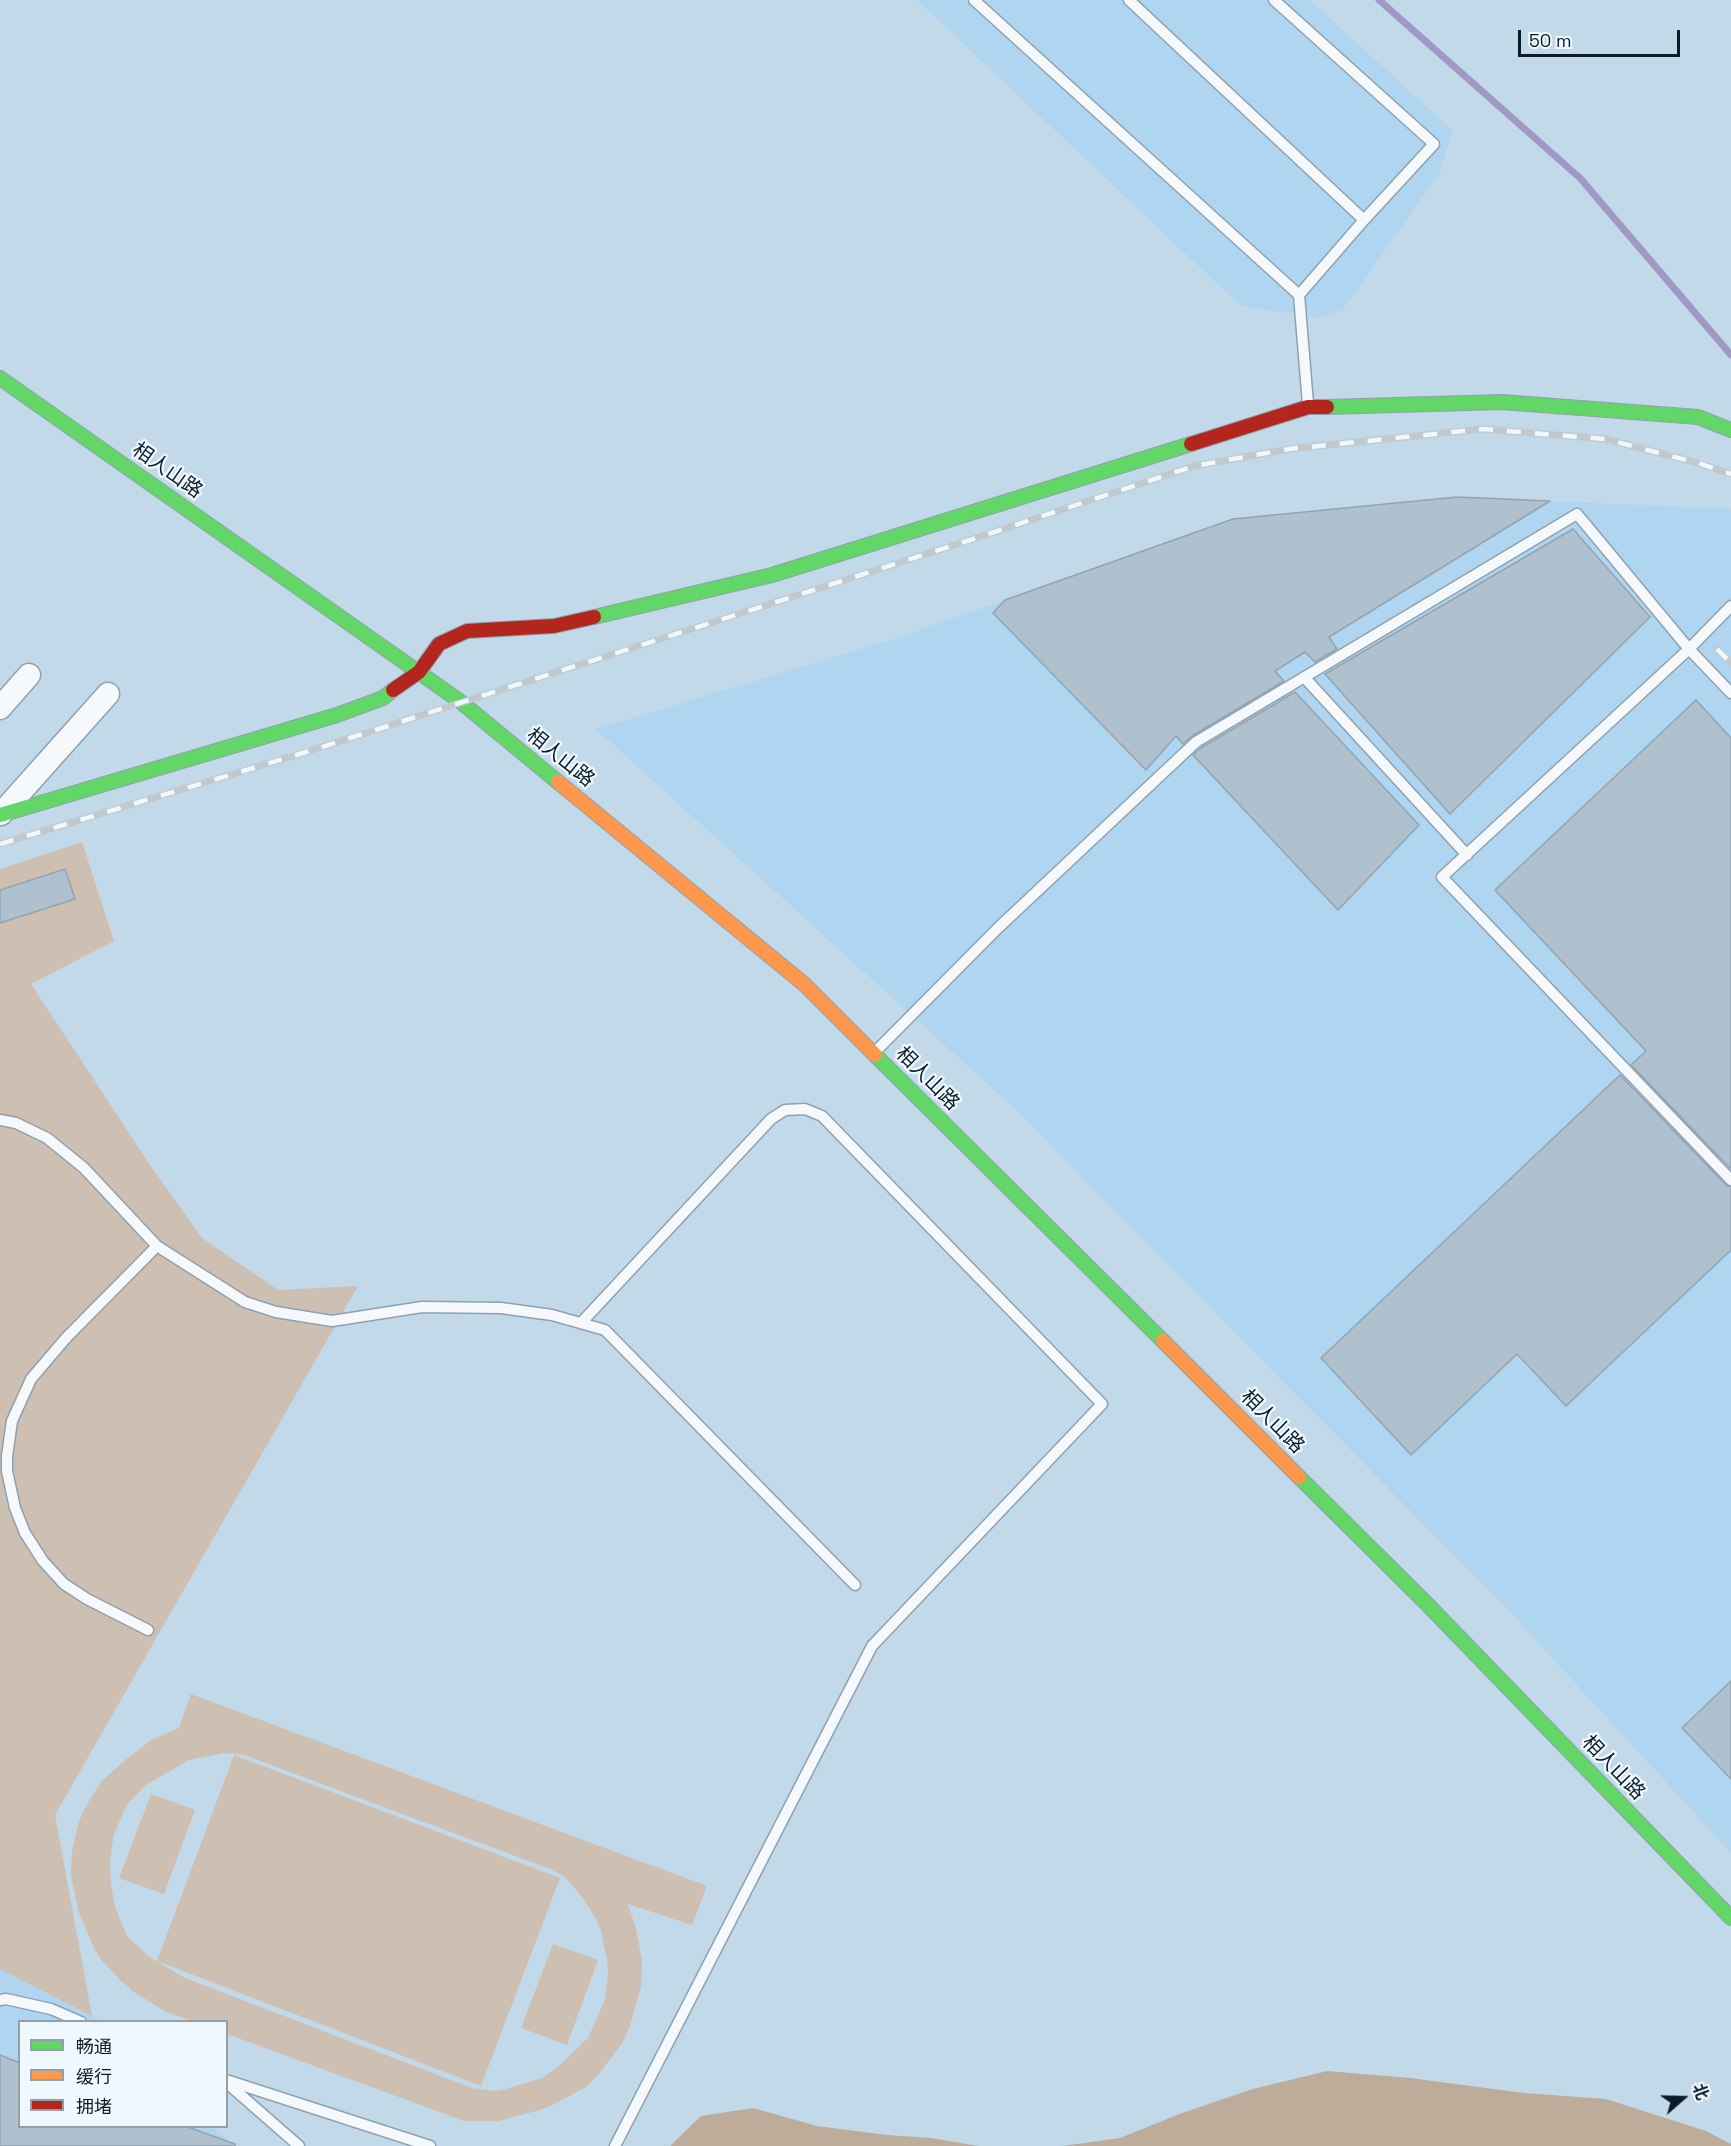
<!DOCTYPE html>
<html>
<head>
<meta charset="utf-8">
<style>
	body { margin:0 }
	#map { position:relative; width:1731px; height:2146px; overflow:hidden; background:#c2d9ea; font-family:"Space Grotesk","Noto Sans SC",sans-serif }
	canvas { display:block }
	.legend { position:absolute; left:18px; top:2020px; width:210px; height:108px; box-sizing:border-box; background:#eff8fe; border:2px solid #94a0a8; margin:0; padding:8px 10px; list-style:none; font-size:18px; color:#0b1b27 }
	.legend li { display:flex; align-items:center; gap:12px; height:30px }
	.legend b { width:30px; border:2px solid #94a0a8 }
	.north { position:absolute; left:1653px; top:2068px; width:60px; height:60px; -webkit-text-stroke:4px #eff8fe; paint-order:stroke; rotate:70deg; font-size:16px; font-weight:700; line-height:24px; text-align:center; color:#0b1b27 }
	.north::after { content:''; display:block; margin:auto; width:21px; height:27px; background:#0b1b27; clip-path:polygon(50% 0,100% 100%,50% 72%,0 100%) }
	.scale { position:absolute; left:1518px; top:30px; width:162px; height:27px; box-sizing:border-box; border:3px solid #0b1b27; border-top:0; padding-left:8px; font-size:18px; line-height:21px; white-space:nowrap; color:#0b1b27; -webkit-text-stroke:4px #eff8fe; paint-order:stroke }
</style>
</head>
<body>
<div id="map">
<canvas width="1731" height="2146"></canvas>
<ul class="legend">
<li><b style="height:8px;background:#63d668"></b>畅通</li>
<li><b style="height:8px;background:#ff974d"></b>缓行</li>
<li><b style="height:8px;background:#b3261e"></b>拥堵</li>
</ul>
<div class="north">北</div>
<div class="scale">50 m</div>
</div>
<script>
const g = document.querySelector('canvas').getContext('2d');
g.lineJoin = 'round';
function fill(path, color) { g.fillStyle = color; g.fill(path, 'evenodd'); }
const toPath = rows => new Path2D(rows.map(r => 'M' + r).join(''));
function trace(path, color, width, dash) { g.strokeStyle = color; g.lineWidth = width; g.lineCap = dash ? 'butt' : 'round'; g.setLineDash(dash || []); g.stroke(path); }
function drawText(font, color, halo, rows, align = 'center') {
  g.font = font + ' "Space Grotesk","Noto Sans SC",sans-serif'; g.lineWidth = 4.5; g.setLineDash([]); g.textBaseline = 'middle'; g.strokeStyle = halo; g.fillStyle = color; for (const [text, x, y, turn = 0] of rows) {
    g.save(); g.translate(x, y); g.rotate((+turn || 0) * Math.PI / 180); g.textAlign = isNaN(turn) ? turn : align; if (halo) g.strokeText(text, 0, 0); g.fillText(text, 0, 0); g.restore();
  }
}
const built = toPath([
	[917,0,1310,0,1452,130,1441,171,1343,309,1318,318,1241,306],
	[1457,497,1731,509,1731,1853,1511,1613,1014,1108,596,729,898,638,1233,519],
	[0,1969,92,2016,98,2021,20,2022,20,2126,213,2127,234,2146,0,2146]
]);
const green = toPath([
	[82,842,114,941,31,984,150,1165,202,1238,278,1290,358,1286,55,1815,92,2016,0,1969,0,869],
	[191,1694,707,1886,692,1925,628,1904,636,1929,642,1961,641,1986,630,2026,622,2043,599,2074,586,2087,547,2108,499,2121,464,2121,227,2034,226,2022,192,2021,166,2012,134,1992,120,1980,102,1961,94,1948,79,1913,71,1877,72,1851,77,1828,83,1811,101,1782,124,1761,151,1740,179,1728],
	[225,1753,244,1755,550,1869,564,1876,583,1898,596,1919,601,1931,607,1960,608,1974,605,1999,588,2038,558,2067,542,2078,506,2089,496,2091,472,2088,185,1978,148,1956,127,1936,115,1907,111,1884,110,1864,112,1845,115,1832,126,1806,146,1785,189,1760],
	[234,1755,560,1878,481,2086,157,1961],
	[151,1794,195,1810,164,1894,119,1878],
	[553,1944,598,1960,567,2045,521,2028]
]);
const forest = toPath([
	[1327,2071,1410,2078,1524,2093,1606,2099,1706,2131,1731,2144,1731,2146,1062,2146,1120,2138,1182,2113,1253,2089],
	[753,2108,817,2126,887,2135,931,2138,979,2146,670,2146,701,2116]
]);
const stream = toPath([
	[1379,0,1580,178,1731,355]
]);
const building = toPath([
	[1457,497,1550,501,1329,637,1337,649,1315,662,1305,652,1275,671,1284,681,1192,736,1183,744,1176,736,1146,770,993,613,1005,600,1233,519,1457,497],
	[1573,529,1650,617,1450,814,1325,674,1573,529],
	[1295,692,1419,825,1338,910,1193,755,1201,748,1295,692],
	[1696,700,1731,738,1731,1169,1631,1065,1646,1051,1495,890,1696,700],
	[65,869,75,899,0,923,0,890,65,869],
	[1620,1075,1726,1185,1731,1187,1731,1250,1566,1406,1517,1354,1411,1455,1321,1358,1620,1075],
	[1731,1681,1731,1779,1682,1728,1731,1681],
	[0,2055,20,2063,20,2127,188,2127,235,2144,235,2146,0,2146,0,2055]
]);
const lane = toPath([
	[974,0,1299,295,1308,404],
	[1129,0,1364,220,1299,295],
	[1274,0,1434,144,1364,220],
	[1731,606,1689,649,1442,877,1731,1180],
	[1304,677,1467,855],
	[876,1051,998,928,1196,742,1577,514,1689,649,1731,693],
	[0,1120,16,1123,47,1138,84,1168,157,1246,245,1302,276,1312,332,1321,422,1307,501,1308,552,1315,605,1330,855,1585],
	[581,1323,771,1119,785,1110,805,1109,822,1116,1102,1404,872,1646,615,2146],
	[148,1630,87,1599,64,1584,43,1561,25,1533,15,1508,7,1471,7,1456,12,1421,31,1379,66,1338,157,1246],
	[0,2000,6,1999,51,2009,81,2022],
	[226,2080,430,2146],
	[227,2083,299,2146]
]);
const street = toPath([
	[0,708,29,675],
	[1,814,108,694]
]);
const fast = toPath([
	[0,378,461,702,558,782],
	[1327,407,1502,402,1698,417,1731,430],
	[594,617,772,575,1191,444],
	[0,815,337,715,383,698,393,690],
	[875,1055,1163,1341],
	[1299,1477,1427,1604,1731,1918]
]);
const slow = toPath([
	[558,782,804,984,875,1055],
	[1163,1341,1299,1477]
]);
const jam = toPath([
	[1191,444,1308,407,1327,407],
	[393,690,419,672,439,644,467,631,554,626,594,617]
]);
const rail = toPath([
	[1717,649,1731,663],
	[0,844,303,753,964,542,1194,466,1289,449,1483,429,1605,439,1698,463,1731,474]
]);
const streetNames = [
	["相人山路",167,471,35],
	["相人山路",560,758,39],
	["相人山路",927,1079,45],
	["相人山路",1272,1422,45],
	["相人山路",1613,1768,46]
];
fill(built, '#afd5f0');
fill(green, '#cebfb3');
fill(forest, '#beac9b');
trace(stream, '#a098c5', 7);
fill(building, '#afc1ce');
trace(building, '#92a4b1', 1.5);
trace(lane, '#8fa1ae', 13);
trace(street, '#8fa1ae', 25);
trace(fast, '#8fa1ae', 16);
trace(slow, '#8fa1ae', 16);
trace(jam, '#8fa1ae', 16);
trace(lane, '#f6f9fc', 10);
trace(street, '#f6f9fc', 22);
trace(fast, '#63d668', 14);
trace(slow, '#ff974d', 14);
trace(jam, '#b3261e', 14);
trace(rail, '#c1c9cd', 7);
trace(rail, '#eff8fe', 4.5, [14]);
drawText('20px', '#0b1b27', '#eff8fe', streetNames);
</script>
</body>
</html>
